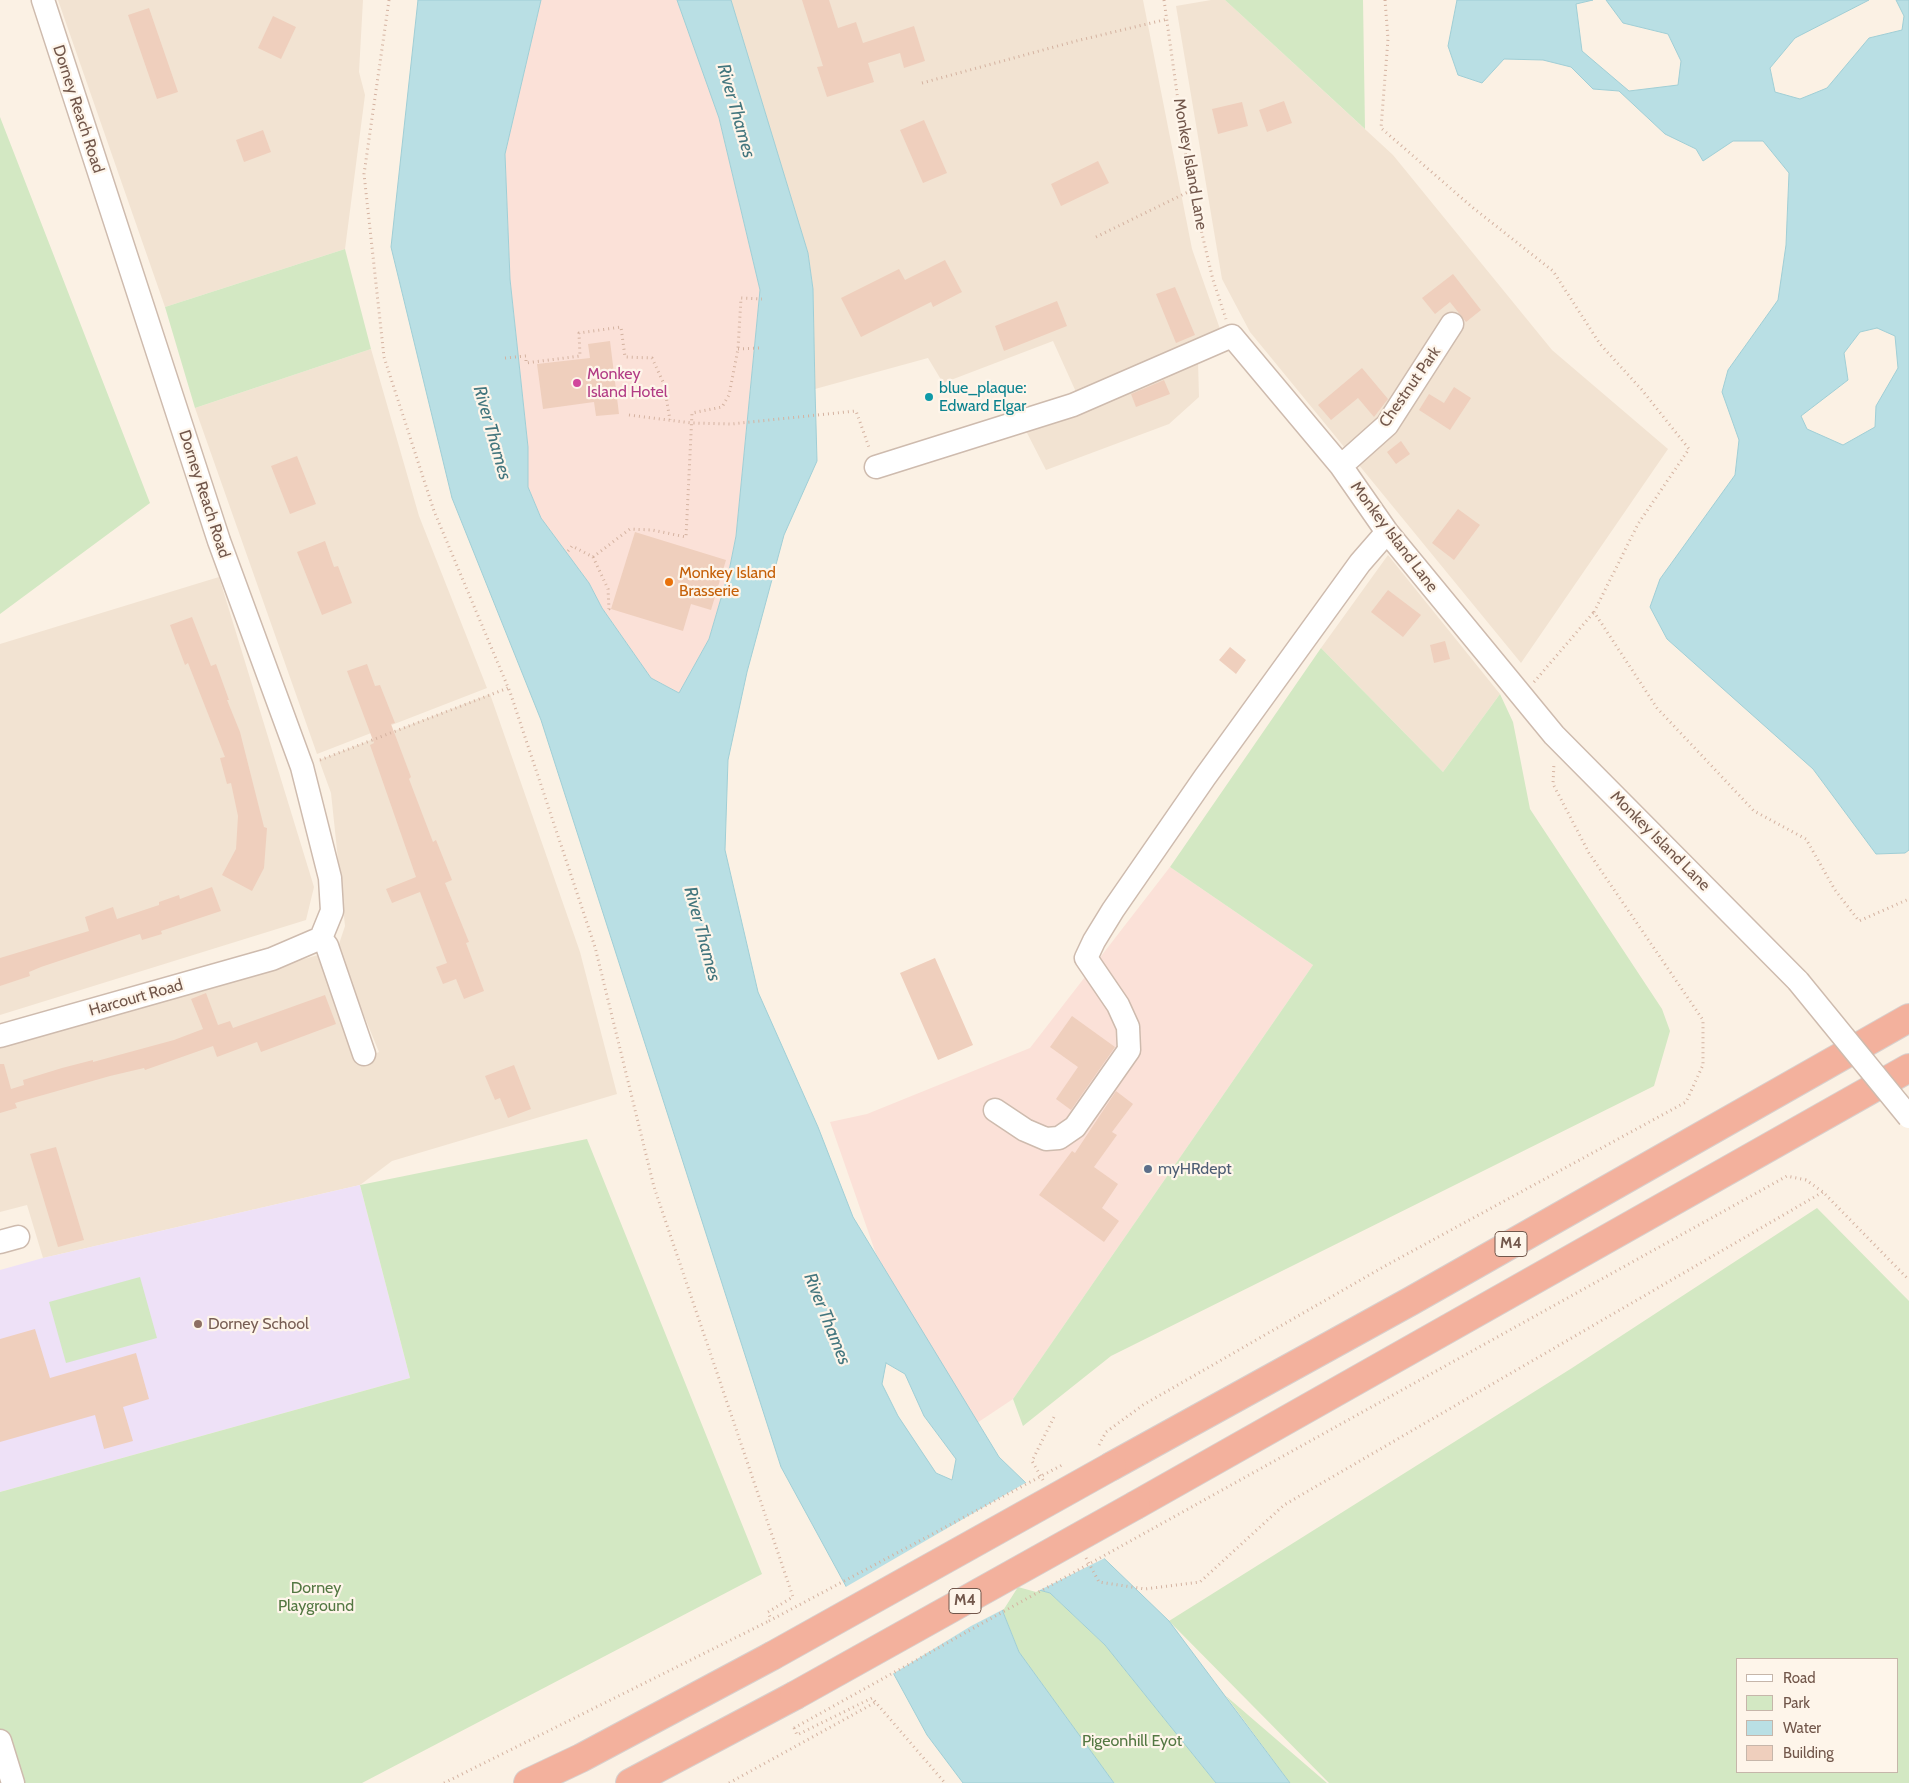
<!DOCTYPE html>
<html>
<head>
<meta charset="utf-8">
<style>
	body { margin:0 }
	#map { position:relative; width:1909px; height:1783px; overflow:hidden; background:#fbf1e4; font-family:Cabin,sans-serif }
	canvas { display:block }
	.legend { position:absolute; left:1736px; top:1658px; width:162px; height:115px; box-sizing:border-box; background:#fef5ea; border:1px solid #c6b6aa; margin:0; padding:6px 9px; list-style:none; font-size:15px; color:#72574b }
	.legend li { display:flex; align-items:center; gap:10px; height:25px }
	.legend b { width:25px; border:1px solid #c6b6aa }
</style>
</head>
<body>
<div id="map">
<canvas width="1909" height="1783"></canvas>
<ul class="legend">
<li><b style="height:6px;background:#fff"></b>Road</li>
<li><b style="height:14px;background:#d3e8c3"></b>Park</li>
<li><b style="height:14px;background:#b9dfe4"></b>Water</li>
<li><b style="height:14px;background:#efcfbd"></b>Building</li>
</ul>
</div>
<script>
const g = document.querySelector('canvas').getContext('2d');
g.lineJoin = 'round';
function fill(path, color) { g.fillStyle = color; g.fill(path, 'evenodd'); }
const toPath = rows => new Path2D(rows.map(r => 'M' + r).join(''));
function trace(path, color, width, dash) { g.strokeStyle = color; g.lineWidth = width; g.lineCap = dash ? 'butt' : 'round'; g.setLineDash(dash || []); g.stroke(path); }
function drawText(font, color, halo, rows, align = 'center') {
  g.font = font + ' Cabin,sans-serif'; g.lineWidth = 4.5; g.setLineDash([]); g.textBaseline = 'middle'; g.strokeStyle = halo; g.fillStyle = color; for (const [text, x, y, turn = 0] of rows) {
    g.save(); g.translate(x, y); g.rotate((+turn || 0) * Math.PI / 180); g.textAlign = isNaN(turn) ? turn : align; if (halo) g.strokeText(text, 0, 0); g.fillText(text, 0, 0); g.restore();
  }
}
const residential = toPath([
	[58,0,363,0,359,72,365,95,345,249,165,307],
	[731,0,1143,0,1192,249,1220,329,1076,392,1053,341,943,383,928,358,815,389,813,289,808,253],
	[1211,0,1225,0,1393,155,1552,350,1668,449,1521,663,1250,332,1222,279,1176,6],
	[371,349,419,516,487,688,317,754,195,408],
	[1198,361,1199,397,1169,424,1046,470,1025,429],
	[1388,555,1500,694,1443,772,1321,648],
	[219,577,314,887,306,920,0,1015,0,644],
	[490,694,580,952,617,1094,392,1161,360,1185,43,1258,27,1205,0,1212,0,1046,318,955,357,1062,379,1052,337,950,345,926,331,793,319,760]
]);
const commercial = toPath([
	[541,0,677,0,719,118,760,290,736,536,729,571,709,639,679,693,651,678,602,608,589,583,541,518,528,487,528,447,510,279,505,154],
	[1170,867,1313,965,1013,1399,971,1427,876,1254,830,1122,867,1114,1030,1048]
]);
const education = toPath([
	[360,1185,410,1378,0,1492,0,1270,43,1258]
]);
const green = toPath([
	[1225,0,1363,0,1365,129],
	[0,117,150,503,0,614],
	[345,249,371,349,195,408,165,307],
	[1321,648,1443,772,1500,694,1513,722,1530,809,1662,1009,1670,1031,1654,1086,1111,1356,1023,1426,1013,1399,1313,965,1170,867],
	[587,1139,762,1574,362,1783,0,1783,0,1492,410,1378,360,1185],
	[1817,1208,1909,1301,1909,1783,1329,1783,1169,1621,1572,1368],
	[1738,1659,1898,1659,1898,1772,1738,1772],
	[140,1277,157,1338,66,1363,49,1302],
	[1017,1584,1050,1593,1105,1645,1216,1783,1114,1783,1019,1652,1001,1607],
	[1226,1696,1327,1783,1290,1783]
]);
const water = toPath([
	[418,0,541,0,505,154,510,279,528,447,528,487,541,518,589,583,602,608,651,678,679,693,709,639,729,571,736,536,760,290,719,118,677,0,731,0,808,253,813,289,815,389,817,461,784,535,747,672,728,760,725,850,758,992,818,1127,853,1217,999,1457,1169,1621,1290,1783,1216,1783,1105,1645,1050,1593,1017,1584,1001,1607,1019,1652,1114,1783,963,1783,927,1735,781,1467,541,720,452,498,391,247,418,0],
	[886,1363,905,1374,924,1416,956,1459,952,1480,936,1473,898,1416,882,1384,886,1363],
	[1457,0,1593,0,1576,4,1582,51,1629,91,1678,85,1681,61,1668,34,1623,23,1606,0,1869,0,1795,38,1770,68,1775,92,1800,99,1827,88,1869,38,1902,30,1904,16,1896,0,1909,0,1909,850,1905,853,1876,854,1813,769,1667,639,1650,607,1660,579,1735,475,1739,440,1722,392,1728,370,1778,300,1786,245,1789,173,1763,141,1733,141,1703,161,1696,149,1665,134,1619,91,1593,89,1571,67,1543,60,1504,59,1482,83,1458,75,1448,46,1457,0],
	[1877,328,1895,336,1898,368,1876,406,1875,427,1843,445,1807,429,1801,416,1848,380,1844,353,1860,332,1877,328]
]);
const pier = toPath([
	[1027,1482,1107,1557,1036,1592,1018,1587,1004,1609,971,1626,891,1675,844,1588]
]);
const building = toPath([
	[802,0,829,0,838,28,856,22,863,43,914,26,925,61,904,68,900,53,868,63,874,82,827,97,817,67,823,66],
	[149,8,178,92,157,99,128,15],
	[273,16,296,27,281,59,258,48],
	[1284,101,1292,123,1267,132,1259,110],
	[1242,102,1248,126,1218,134,1212,109],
	[924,120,947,173,923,183,900,130],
	[263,130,271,152,244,162,236,140],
	[1098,161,1109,183,1061,206,1051,184],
	[945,260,962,292,933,307,931,302,861,337,841,298,899,269,905,280],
	[1453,274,1481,310,1466,322,1450,302,1435,314,1422,298],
	[1175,287,1195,335,1176,343,1156,294],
	[1057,301,1067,326,1004,351,995,326],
	[610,341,619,414,596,416,594,402,543,409,537,364,590,358,588,344],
	[1362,368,1388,399,1374,417,1358,398,1331,420,1318,405],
	[1164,380,1170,394,1136,407,1131,394],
	[1454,387,1471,398,1450,430,1419,410,1429,394,1444,403],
	[1401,441,1410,454,1396,464,1387,452],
	[297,456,316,504,290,514,271,466],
	[1458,509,1480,525,1454,560,1432,543],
	[635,532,726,560,711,610,691,604,683,631,611,609],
	[325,541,334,567,338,566,352,603,322,615,297,552],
	[1388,590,1421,615,1403,637,1371,612],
	[192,617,211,666,216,664,229,700,227,700,240,732,264,827,267,828,264,868,252,891,222,875,236,849,238,816,231,783,227,784,220,758,225,757,188,663,185,665,170,625],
	[1445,641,1450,659,1434,663,1430,645],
	[1230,647,1246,660,1236,674,1219,660],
	[367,664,375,686,380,685,395,723,391,724,411,777,409,779,433,842,436,840,452,880,445,883,469,942,466,943,484,991,464,999,456,979,443,984,436,967,447,963,420,892,392,903,386,889,416,877,370,745,374,743,347,671],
	[212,887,221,911,161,931,162,934,142,940,140,934,41,967,29,972,30,976,0,986,0,958,89,931,85,917,113,907,117,919,159,905,159,902,179,895,180,899],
	[935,958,973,1045,938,1060,900,973],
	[206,993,218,1025,230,1021,233,1028,325,995,336,1024,261,1052,257,1042,217,1057,213,1046,145,1070,144,1068,110,1076,15,1103,17,1108,0,1113,0,1064,4,1064,11,1089,24,1085,23,1080,62,1068,93,1060,93,1062,174,1040,203,1029,191,999],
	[1072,1016,1115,1047,1071,1110,1056,1099,1078,1067,1050,1047],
	[514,1065,531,1109,508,1118,500,1098,495,1100,485,1076],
	[1116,1091,1133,1104,1112,1132,1117,1135,1094,1167,1118,1184,1102,1208,1119,1221,1104,1242,1039,1195,1072,1151,1075,1153],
	[56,1147,84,1240,58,1247,30,1154],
	[35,1329,50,1378,136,1353,149,1399,123,1407,133,1441,104,1449,95,1415,0,1442,0,1339]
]);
const path = toPath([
	[389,0,364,174,384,357,434,511,510,692,595,947,654,1187,793,1597,768,1612,771,1620],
	[1164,0,1189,179,1213,280,1226,319],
	[1385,0,1388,39,1381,128,1472,207,1553,271,1600,344,1642,390,1689,449,1638,524,1594,612,1657,708,1754,811,1806,839,1835,890,1859,921,1909,899],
	[922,83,1076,41,1168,19],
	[1096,237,1192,190],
	[738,349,759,348],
	[505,358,526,356,526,363,580,356,579,333,621,327,625,357,652,358,664,384,670,420],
	[629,415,692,423,731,424,856,411,870,450],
	[568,551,572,546,593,557,608,589,609,609,606,612],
	[593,557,630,529,652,530,686,537,692,413,722,407,729,395,738,349,741,298,762,299],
	[1534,682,1594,612],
	[320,760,508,688],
	[1099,1445,1106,1432,1143,1405,1385,1266,1686,1102,1703,1065,1703,1020,1589,853,1553,784,1554,763],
	[1043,1480,1032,1461,1054,1417],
	[1152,1529,1787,1176,1806,1180,1823,1192,1909,1280],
	[1086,1558,1099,1582,1145,1589,1200,1582,1284,1505,1823,1192],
	[794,1728,797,1735,872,1698,945,1783],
	[444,1783,769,1621],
	[729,1783,876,1702]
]);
const minor = toPath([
	[1341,466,1387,425,1452,324],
	[876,467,1073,405,1232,336,1341,466,1387,532,1554,735,1798,981],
	[321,938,327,946,364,1054],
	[0,1036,272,959,321,938,332,911,330,878,302,767,219,541,43,0],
	[995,1110,1025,1130,1046,1139,1059,1138,1075,1127,1129,1050,1128,1027,1118,1005,1086,958,1094,941,1113,910,1205,777,1360,563,1387,532],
	[0,1242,18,1237],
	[0,1741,13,1783]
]);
const highway = toPath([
	[1112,1466,1411,1301,1909,1018],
	[1136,1505,1909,1068],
	[528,1783,581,1758,772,1656],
	[630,1783,794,1696]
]);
const pathBridge = toPath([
	[769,1621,1064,1464],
	[794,1728,1152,1529]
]);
const minorBridge = toPath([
	[1798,981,1909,1117]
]);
const highwayBridge = toPath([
	[772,1656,1112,1466],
	[794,1696,1136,1505]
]);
const markers = [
	[577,383,5,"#d1479c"],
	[929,397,5,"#0f9aa8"],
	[669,582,5,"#e8710a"],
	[1148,1169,5,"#5c6f8a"],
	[198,1324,5,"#8d6e63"]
];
const shields = [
	[1511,1244,32],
	[965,1601,32]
];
const shieldNames = [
	["M4",1511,1244],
	["M4",965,1601]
];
const streetNames = [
	["Dorney Reach Road",78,109,72],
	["Monkey Island Lane",1190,164,80],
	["Chestnut Park",1410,387,-55],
	["Dorney Reach Road",204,494,72],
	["Monkey Island Lane",1394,537,53],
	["Monkey Island Lane",1660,841,45],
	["Harcourt Road",136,998,-16]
];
const hotelNames = [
	["Monkey",587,374],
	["Island Hotel",587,392]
];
const cultureNames = [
	["blue_plaque:",939,388],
	["Edward Elgar",939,406]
];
const foodNames = [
	["Monkey Island",679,573],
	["Brasserie",679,591]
];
const serviceNames = [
	["myHRdept",1158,1169]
];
const educationNames = [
	["Dorney School",208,1324]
];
const parkNames = [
	["Dorney",316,1588],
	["Playground",316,1606],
	["Pigeonhill Eyot",1132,1741]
];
const waterNames = [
	["River Thames",736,111,74],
	["River Thames",492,433,74],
	["River Thames",702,934,75],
	["River Thames",827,1319,68]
];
fill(residential, '#f2e3d2');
fill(commercial, '#fbe1d8');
fill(education, '#eee1f7');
fill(green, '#d3e8c3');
fill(water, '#b9dfe4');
trace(water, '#a0ced5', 1);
fill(pier, '#fbf1e4');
fill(building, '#efcfbd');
trace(minor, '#cebbae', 25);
trace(highway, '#d8d0cd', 30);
trace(path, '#d4b2a0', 3, [1, 4]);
trace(minor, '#fff', 22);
trace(highway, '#f3b19d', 28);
trace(minorBridge, '#cebbae', 25, []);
trace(highwayBridge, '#d8d0cd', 30, []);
trace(pathBridge, '#d4b2a0', 3, [1, 4]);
trace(minorBridge, '#fff', 22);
trace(highwayBridge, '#f3b19d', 28);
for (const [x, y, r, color] of markers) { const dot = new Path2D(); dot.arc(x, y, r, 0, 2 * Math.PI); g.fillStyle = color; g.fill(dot); trace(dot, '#fef5ea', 2); }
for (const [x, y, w] of shields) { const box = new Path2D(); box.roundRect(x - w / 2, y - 12.5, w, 25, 4); g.fillStyle = '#fef5ea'; g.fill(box); trace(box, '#72574b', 1); }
drawText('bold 15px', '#72574b', null, shieldNames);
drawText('16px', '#72574b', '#fef5ea', streetNames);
drawText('16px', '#b23c85', '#fef5ea', hotelNames, 'left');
drawText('16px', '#0d838f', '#fef5ea', cultureNames, 'left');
drawText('16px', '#c56008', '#fef5ea', foodNames, 'left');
drawText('16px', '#4e5e75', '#fef5ea', serviceNames, 'left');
drawText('16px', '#785e54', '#fef5ea', educationNames, 'left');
drawText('16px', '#547843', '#fef5ea', parkNames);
drawText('italic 18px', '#43767e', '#fef5ea', waterNames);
</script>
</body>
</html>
